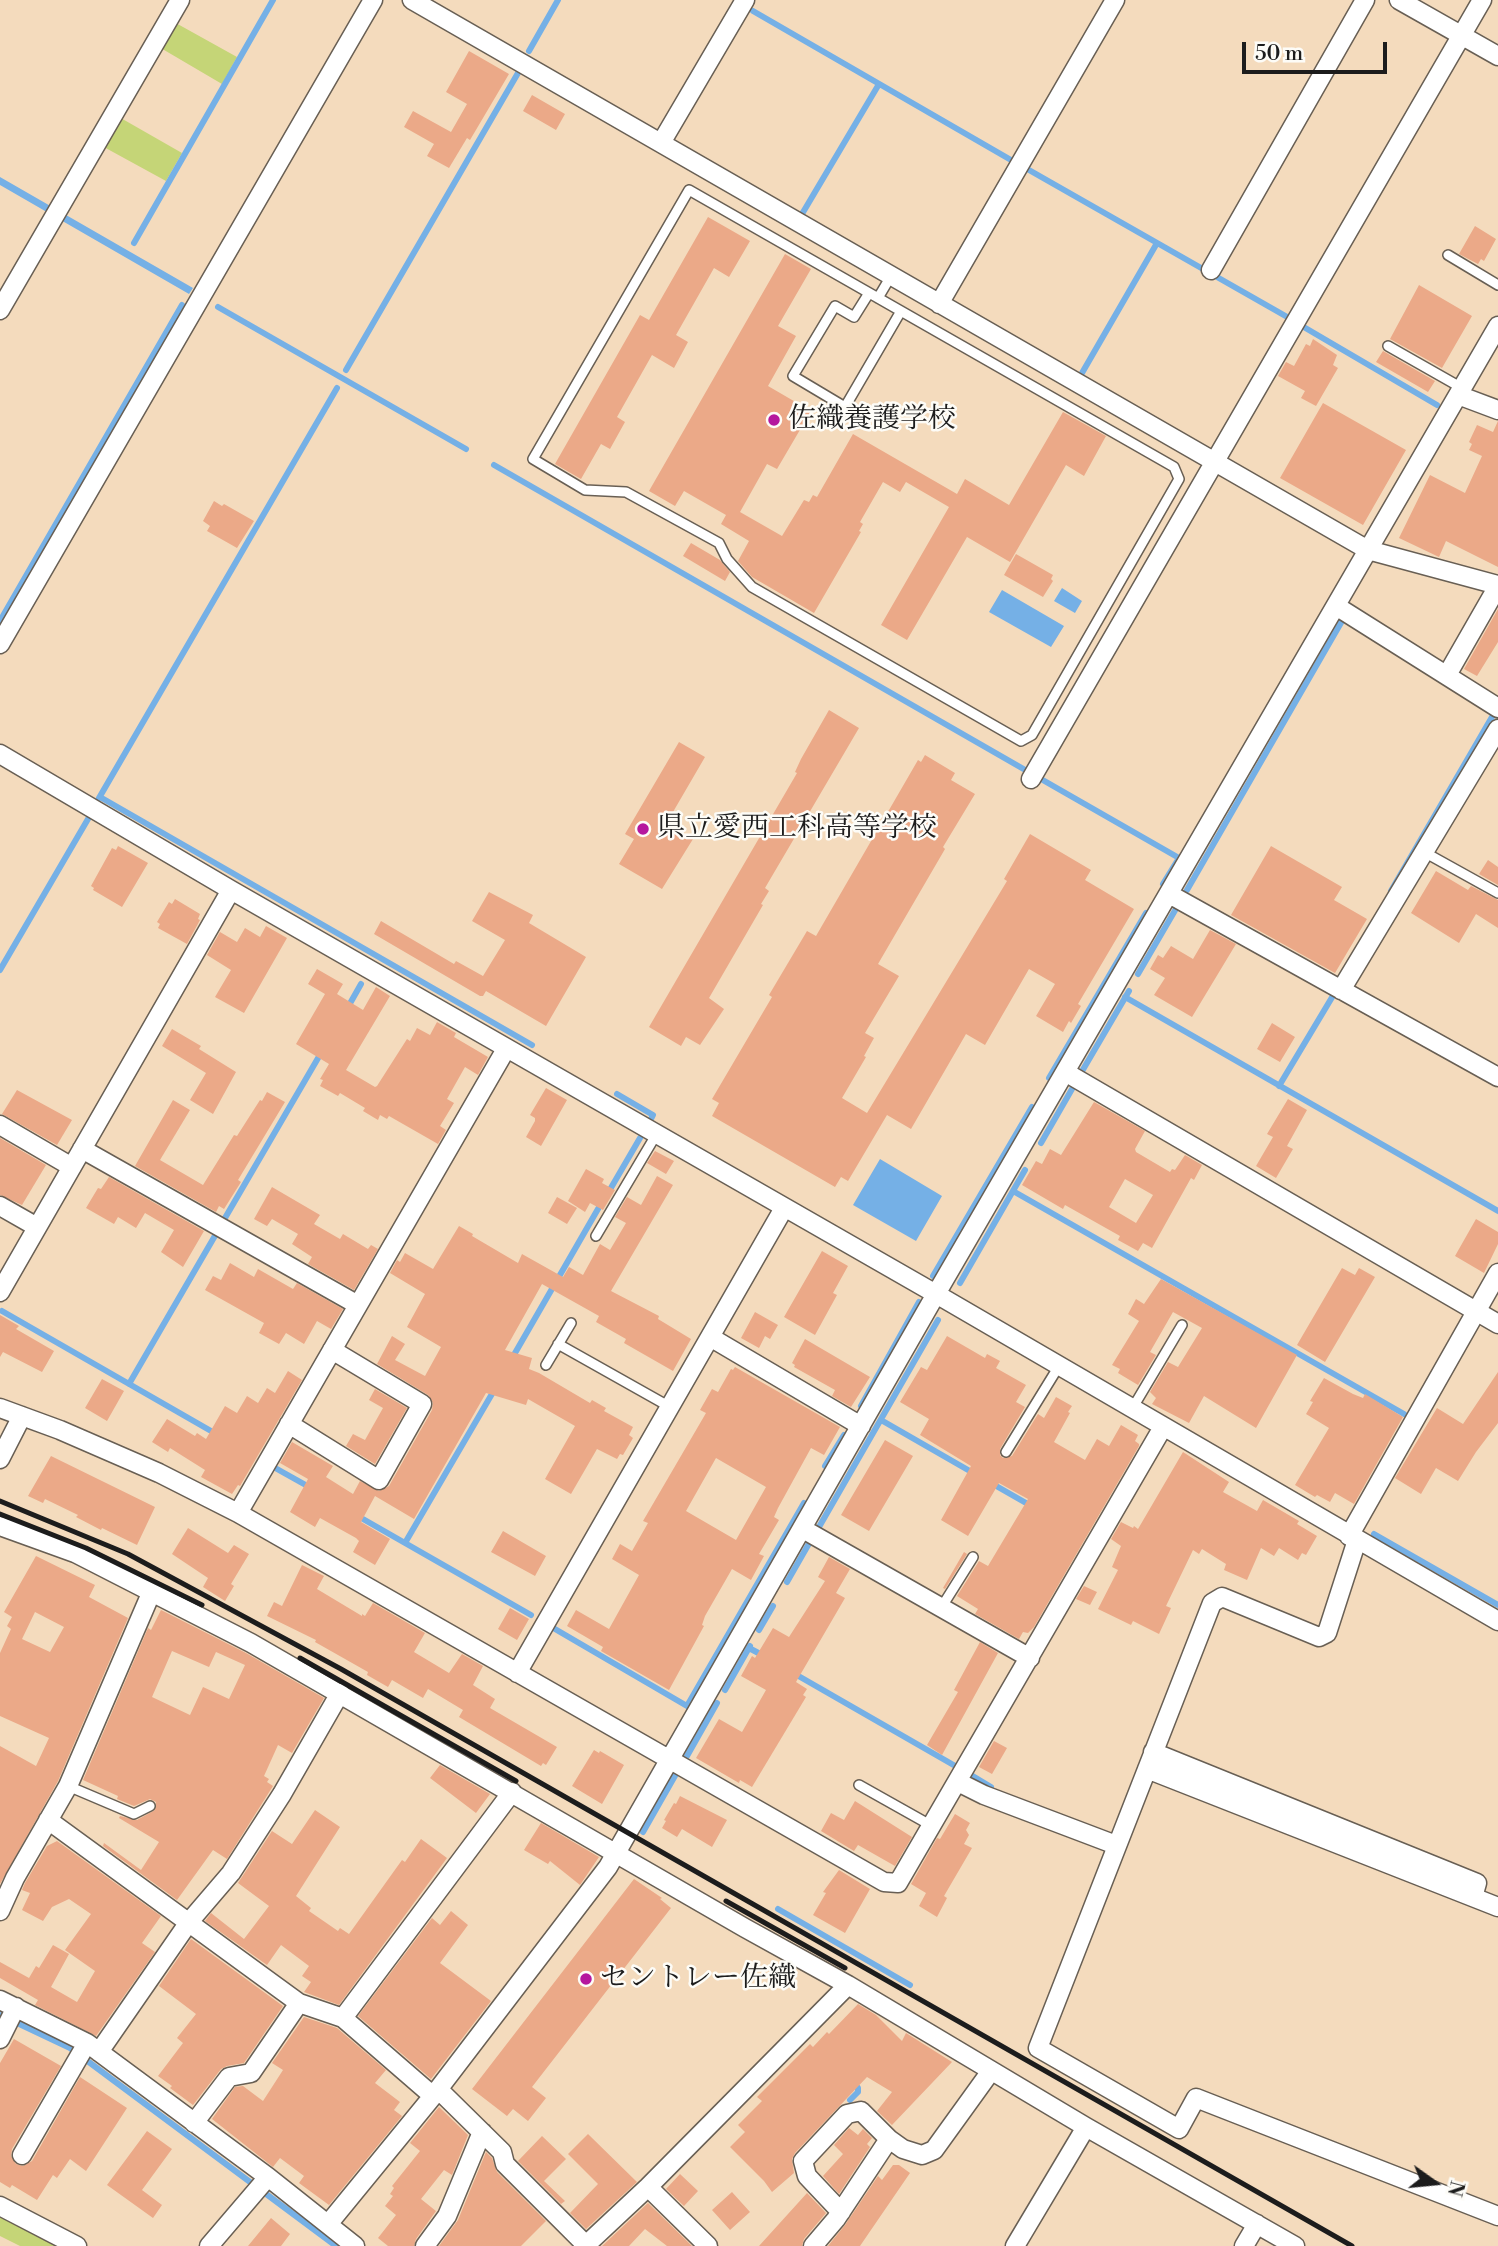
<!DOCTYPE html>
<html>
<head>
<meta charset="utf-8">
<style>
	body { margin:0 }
	#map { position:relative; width:1498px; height:2246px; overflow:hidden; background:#f4dbbd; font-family:"Libre Bodoni",serif }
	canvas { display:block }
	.north { position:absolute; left:1400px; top:2148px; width:70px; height:70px; -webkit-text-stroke:5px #fdfcf7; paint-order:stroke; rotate:105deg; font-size:19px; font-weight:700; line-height:28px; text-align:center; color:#1c1c1c }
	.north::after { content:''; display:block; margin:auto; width:24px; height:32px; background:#1c1c1c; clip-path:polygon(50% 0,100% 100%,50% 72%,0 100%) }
	.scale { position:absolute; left:1242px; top:42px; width:145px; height:32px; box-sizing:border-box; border:4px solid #1c1c1c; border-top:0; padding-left:9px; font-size:21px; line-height:24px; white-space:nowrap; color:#1c1c1c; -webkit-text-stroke:5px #fdfcf7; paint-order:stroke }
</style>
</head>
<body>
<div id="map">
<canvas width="1498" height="2246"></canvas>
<div class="north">N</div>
<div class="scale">50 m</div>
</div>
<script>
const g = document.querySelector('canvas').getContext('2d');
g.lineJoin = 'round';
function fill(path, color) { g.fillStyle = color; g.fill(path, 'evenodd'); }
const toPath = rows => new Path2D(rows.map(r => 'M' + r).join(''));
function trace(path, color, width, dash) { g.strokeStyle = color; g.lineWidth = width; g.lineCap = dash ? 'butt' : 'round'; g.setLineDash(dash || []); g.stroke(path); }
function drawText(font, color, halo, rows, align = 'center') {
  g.font = font + ' "Libre Bodoni","Noto Serif JP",serif'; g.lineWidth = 5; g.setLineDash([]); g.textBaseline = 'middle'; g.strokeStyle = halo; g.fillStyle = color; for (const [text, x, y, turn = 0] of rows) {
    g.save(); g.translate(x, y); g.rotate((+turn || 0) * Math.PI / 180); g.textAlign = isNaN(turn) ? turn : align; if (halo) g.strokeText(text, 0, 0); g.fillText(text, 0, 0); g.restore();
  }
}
const green = toPath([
	[174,22,237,57,222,84,159,47],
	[119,117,182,153,166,181,102,146],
	[0,2214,59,2246,20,2246,0,2236]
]);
const water = toPath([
	[0,177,193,288,189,294,0,185],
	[1062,588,1082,601,1075,613,1054,601],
	[1002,590,1064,626,1051,647,989,612],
	[880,1159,942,1196,916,1241,853,1205]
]);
const stream = toPath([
	[753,11,1011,160],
	[529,51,558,0],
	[1029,170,1289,318],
	[802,214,879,84],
	[134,243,273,0],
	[218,307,466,449],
	[1302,326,1437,405],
	[346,370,518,73],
	[1082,373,1157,243],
	[494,465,1027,771],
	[0,621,182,305],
	[1041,779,1179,858,1163,884],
	[100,797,532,1045],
	[99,798,337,388],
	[1187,890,1342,621],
	[1391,891,1492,717],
	[0,970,88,819],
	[1138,974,1177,907],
	[1125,997,1498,1211],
	[348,1007,361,984],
	[1081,1073,1129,991],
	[1049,1078,1146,913],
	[1279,1086,1334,994],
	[617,1094,653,1115,651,1119],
	[1041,1143,1072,1089],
	[1013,1191,1404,1414],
	[608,1193,640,1138],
	[225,1218,321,1053],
	[933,1276,1032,1107],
	[960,1283,1025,1170],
	[2,1311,218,1435],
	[511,1360,602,1202],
	[129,1384,216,1234],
	[861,1406,919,1302],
	[881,1420,975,1474],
	[825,1466,844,1435],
	[277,1469,311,1488],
	[991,1483,1033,1507],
	[356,1515,531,1615],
	[819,1527,938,1320],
	[1374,1534,1498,1605],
	[405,1543,496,1387],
	[787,1582,811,1540],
	[555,1629,687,1706,804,1503],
	[759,1630,773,1606],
	[749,1648,764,1656],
	[795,1674,957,1767],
	[725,1690,750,1646],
	[687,1756,717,1703],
	[971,1775,991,1787],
	[643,1832,676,1774],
	[778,1909,910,1985],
	[0,2015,70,2048,336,2246],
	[850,2100,858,2092,858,2088,853,2082]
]);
const building = toPath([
	[469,51,509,74,470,140,467,138,449,168,427,156,434,144,404,127,413,111,451,132,467,104,446,92],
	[532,95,565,114,556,130,523,111],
	[708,217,750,241,729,277,714,268,676,335,688,342,674,368,652,355,617,417,625,422,610,449,601,444,581,479,555,464,640,315,649,320],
	[1475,226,1496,239,1484,261,1481,259,1478,264,1459,254],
	[785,254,811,269,778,326,796,336,768,386,811,411,777,469,767,464,740,512,782,536,804,500,809,502,813,495,817,497,853,434,957,494,965,479,1009,505,1063,412,1106,436,1084,476,1066,465,1010,562,967,537,907,640,881,625,949,507,906,482,900,492,883,482,860,522,863,524,859,531,861,532,814,613,752,577,738,561,749,541,721,524,726,515,684,491,675,506,649,491],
	[1419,285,1472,316,1442,368,1390,339],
	[1313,339,1337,355,1333,365,1338,368,1316,406,1301,398,1305,391,1278,376,1286,362,1294,366,1306,344,1310,346],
	[1383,351,1435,381,1428,392,1376,362],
	[1323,403,1406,450,1363,525,1280,478],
	[1498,421,1498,567,1446,541,1439,557,1399,538,1430,475,1465,493,1482,456,1469,450,1472,444,1469,442,1477,425,1493,432],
	[214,501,222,506,224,504,254,521,237,548,207,531,210,526,203,521],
	[691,543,720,560,730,572,725,581,683,556],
	[1016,554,1053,575,1051,579,1053,581,1043,597,1004,575],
	[1498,609,1498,642,1477,676,1464,669],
	[829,710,859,728,765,888,769,891,761,904,763,905,709,998,724,1009,700,1045,686,1037,681,1046,649,1027,797,773,795,772,801,759],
	[679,742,705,757,666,824,693,839,662,889,619,864,634,839,625,834],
	[925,755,955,773,951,780,975,794,943,847,945,849,878,964,899,976,865,1033,874,1038,864,1056,866,1057,842,1098,867,1113,1007,881,1004,879,1030,834,1091,870,1085,880,1134,909,1078,1004,1081,1006,1071,1023,1069,1021,1063,1032,1036,1016,1055,984,1029,969,985,1045,966,1034,911,1129,887,1115,848,1181,841,1177,835,1187,712,1116,719,1103,712,1099,772,997,769,995,807,931,816,936,918,760,921,762],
	[118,846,148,863,122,907,93,890,94,888,91,886,112,848,116,850],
	[1271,846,1342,887,1334,900,1367,919,1335,973,1231,915],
	[1488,860,1498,867,1498,885,1479,874],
	[1436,871,1468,890,1471,886,1498,900,1498,928,1476,914,1459,943,1411,913],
	[489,892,533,915,529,923,586,957,546,1026,486,991,483,996,480,996,374,934,381,921,454,964,456,961,483,976,505,940,472,921],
	[175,899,200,914,198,919,200,920,187,944,158,928,160,924,157,922,169,902,172,904],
	[266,926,287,938,244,1013,215,997,231,970,207,955,220,932,237,942,245,928,260,937],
	[1210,930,1236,944,1192,1017,1154,995,1165,978,1150,969,1158,955,1163,958,1171,946,1193,959],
	[317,969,343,984,337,994,363,1010,376,987,390,996,346,1070,375,1087,377,1086,407,1039,410,1041,417,1028,430,1035,437,1022,456,1033,454,1037,488,1057,478,1075,465,1067,447,1099,454,1103,440,1126,446,1130,438,1144,389,1116,387,1119,380,1115,378,1120,363,1111,365,1108,340,1093,338,1096,320,1086,323,1080,320,1079,329,1064,296,1044,325,994,308,984],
	[1272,1023,1295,1037,1280,1062,1257,1049],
	[172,1029,201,1046,199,1049,236,1072,213,1114,190,1100,206,1073,162,1046],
	[546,1088,567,1100,541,1146,526,1137,535,1121,535,1118,530,1115],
	[17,1090,72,1120,57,1145,2,1114],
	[267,1092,285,1102,238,1180,241,1182,224,1209,219,1206,216,1212,135,1166,173,1100,190,1110,160,1160,203,1185,234,1135,237,1136,260,1100,262,1101],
	[1288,1099,1307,1110,1287,1146,1293,1149,1276,1178,1256,1166,1273,1137,1267,1134],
	[1094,1102,1145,1131,1135,1149,1136,1152,1170,1172,1172,1169,1175,1170,1185,1155,1202,1165,1194,1180,1191,1178,1152,1248,1143,1243,1138,1251,1118,1240,1120,1236,1065,1205,1063,1209,1022,1185,1036,1161,1042,1164,1050,1149,1061,1155],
	[1125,1179,1153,1195,1136,1223,1109,1207],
	[0,1138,46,1165,22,1205,0,1195],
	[655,1151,674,1161,666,1174,647,1163],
	[586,1169,604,1179,602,1183,615,1190,603,1210,590,1203,585,1212,568,1201],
	[657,1176,673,1185,611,1291,659,1316,658,1319,691,1339,673,1371,624,1343,626,1339,596,1322,599,1316,542,1284,505,1350,532,1358,529,1369,539,1373,590,1403,592,1400,606,1408,604,1411,633,1427,629,1435,633,1438,623,1455,620,1454,617,1459,597,1449,571,1494,545,1479,575,1426,528,1399,526,1405,486,1393,414,1519,375,1496,361,1522,390,1539,375,1565,353,1552,359,1541,356,1538,320,1518,315,1527,290,1512,308,1479,280,1463,292,1442,333,1466,326,1477,353,1494,360,1481,379,1491,389,1486,432,1410,433,1403,428,1395,377,1364,392,1336,405,1344,395,1360,425,1376,441,1347,407,1327,425,1294,390,1273,397,1260,400,1262,405,1253,433,1269,459,1226,473,1234,472,1236,518,1263,522,1254,563,1277,569,1267,583,1275,600,1244,610,1250,626,1223,615,1217,627,1197,641,1205],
	[109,1177,204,1231,183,1267,161,1252,174,1230,145,1213,136,1228,118,1217,114,1224,86,1208,98,1188,101,1189],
	[272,1187,320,1215,314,1224,340,1239,343,1234,368,1249,371,1245,378,1249,354,1290,308,1264,312,1257,292,1244,298,1234,272,1219,267,1226,254,1219],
	[557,1197,577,1208,567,1224,548,1213],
	[1476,1219,1498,1232,1498,1244,1484,1273,1455,1256],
	[822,1251,848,1266,833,1293,837,1295,815,1335,784,1317],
	[230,1263,254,1277,258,1269,293,1289,297,1283,343,1309,331,1329,317,1321,304,1344,286,1333,279,1344,259,1333,264,1323,205,1290,213,1276,221,1280],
	[1342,1268,1355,1275,1359,1268,1375,1277,1325,1362,1297,1345],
	[1161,1279,1297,1355,1256,1428,1204,1396,1189,1423,1152,1404,1156,1398,1150,1392,1168,1362,1178,1367,1202,1328,1173,1312,1150,1352,1156,1355,1138,1385,1118,1373,1120,1369,1112,1365,1139,1321,1128,1314,1136,1299,1144,1304],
	[755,1312,778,1325,770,1339,765,1336,759,1348,741,1338],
	[0,1315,19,1326,16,1329,54,1351,42,1372,3,1352,0,1357],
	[947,1336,985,1358,987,1354,1000,1361,996,1368,1026,1385,1016,1402,1025,1407,1000,1449,1000,1455,1003,1458,1012,1456,1038,1414,1044,1418,1056,1397,1072,1406,1068,1412,1070,1413,1054,1442,1085,1460,1097,1439,1109,1446,1121,1425,1138,1435,1135,1441,1139,1444,1139,1446,1034,1627,1028,1633,1023,1632,1019,1639,975,1614,978,1609,957,1596,979,1561,988,1566,1028,1499,999,1483,968,1536,941,1520,971,1466,920,1435,929,1419,900,1402,921,1367,927,1370],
	[805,1339,870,1377,851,1407,832,1396,835,1390,794,1367,795,1365,792,1363],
	[735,1367,840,1427,824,1455,811,1448,778,1508,774,1517,779,1520,759,1554,764,1556,751,1580,732,1569,705,1616,702,1625,704,1626,669,1690,601,1651,603,1647,567,1626,576,1610,609,1629,639,1575,612,1559,620,1544,632,1551,648,1523,643,1521,706,1413,700,1410,712,1389,718,1392,731,1369,733,1370],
	[716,1458,766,1487,736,1540,686,1511],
	[288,1371,302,1380,240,1486,238,1485,232,1494,201,1477,205,1470,170,1448,168,1452,152,1442,167,1419,195,1436,197,1433,206,1439,225,1406,237,1413,247,1396,258,1403,267,1388,275,1393],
	[1498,1372,1498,1423,1476,1452,1458,1481,1436,1468,1421,1494,1395,1478,1437,1408,1463,1424],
	[1324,1378,1353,1394,1363,1398,1365,1394,1403,1417,1354,1504,1335,1493,1330,1502,1317,1495,1315,1497,1295,1485,1329,1428,1306,1414,1313,1402,1310,1401],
	[102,1379,124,1391,107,1421,85,1408],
	[375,1389,407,1408,375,1464,346,1446,353,1434,365,1440,383,1408,369,1400],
	[885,1440,913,1456,869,1531,841,1515],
	[1183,1452,1229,1482,1223,1492,1257,1511,1263,1500,1299,1521,1297,1524,1317,1536,1306,1555,1302,1553,1298,1560,1279,1548,1274,1556,1261,1548,1247,1580,1224,1570,1226,1564,1202,1549,1199,1554,1193,1550,1166,1606,1171,1608,1159,1634,1133,1621,1131,1625,1098,1609,1118,1570,1112,1567,1121,1546,1111,1539,1121,1522,1133,1528,1134,1526,1138,1529],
	[51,1456,155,1507,137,1545,102,1528,101,1530,76,1517,78,1515,45,1499,43,1503,28,1496],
	[188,1528,228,1553,234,1545,249,1554,231,1584,234,1586,225,1601,203,1587,208,1578,172,1554],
	[503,1531,546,1556,535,1576,491,1552],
	[964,1552,967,1554,945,1589,943,1588],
	[36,1556,95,1585,89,1597,128,1618,58,1781,0,1884,0,1746,36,1766,49,1738,0,1716,0,1653,11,1629,7,1626,12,1617,4,1612],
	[35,1612,64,1627,50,1652,22,1639],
	[829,1557,850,1569,836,1593,845,1598,796,1682,807,1689,803,1695,806,1697,752,1787,740,1780,739,1783,696,1758,719,1719,742,1732,766,1690,741,1676,752,1656,755,1658,773,1628,789,1637,825,1581,818,1577],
	[302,1565,324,1576,317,1589,362,1616,362,1614,365,1616,373,1603,425,1633,414,1652,449,1673,462,1654,483,1666,473,1685,495,1699,490,1708,557,1747,546,1765,543,1763,541,1766,459,1717,463,1710,428,1689,423,1698,392,1680,388,1687,367,1675,368,1672,315,1642,316,1640,267,1616,274,1602,282,1606],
	[1084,1586,1097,1592,1090,1605,1076,1599],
	[510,1608,529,1619,517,1640,498,1629],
	[161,1610,246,1653,324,1698,292,1753,278,1745,264,1776,269,1779,267,1782,273,1786,227,1859,213,1850,177,1900,103,1846,104,1843,141,1870,159,1842,119,1818,120,1816,137,1820,155,1810,156,1802,150,1799,134,1806,117,1799,118,1796,83,1780,148,1628,151,1630],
	[172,1651,209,1667,216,1652,245,1665,229,1699,203,1687,190,1715,152,1697],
	[980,1642,998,1653,942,1755,927,1745,958,1692,954,1690],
	[994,1741,1007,1748,992,1774,979,1767],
	[594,1750,599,1753,600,1751,624,1765,602,1804,572,1786],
	[440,1765,490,1794,476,1813,430,1778],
	[680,1796,727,1820,712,1847,682,1829,677,1837,662,1828,666,1821,664,1820,674,1803,676,1804],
	[855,1801,912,1837,895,1866,858,1845,854,1851,821,1831,831,1813,844,1820],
	[315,1810,340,1827,296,1896,311,1908,309,1911,338,1931,340,1928,349,1934,402,1860,405,1862,421,1839,447,1858,339,2005,304,1992,311,1982,302,1976,309,1966,281,1945,267,1965,205,1921,211,1913,244,1939,269,1906,238,1883,272,1831,292,1844],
	[955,1814,970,1823,966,1830,969,1835,964,1844,972,1848,944,1896,947,1898,937,1917,919,1906,926,1893,911,1884,937,1838,940,1839],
	[541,1823,599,1857,580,1885,550,1861,548,1864,524,1850],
	[57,1841,161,1916,142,1943,155,1952,96,2036,35,2005,38,2000,0,1978,0,1962,29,1978,36,1966,39,1968,53,1945,69,1954,51,1987,77,2002,95,1971,65,1950,91,1914,69,1899,52,1907,43,1921,22,1910,30,1893,22,1890,25,1883,47,1846],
	[839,1870,870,1889,845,1933,813,1915,826,1893,823,1892],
	[634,1879,662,1898,660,1899,671,1908,532,2087,546,2098,528,2121,513,2109,507,2116,472,2089],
	[451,1911,468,1925,440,1963,491,2001,431,2079,358,2016,432,1918,440,1925],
	[191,1939,283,2006,244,2063,227,2066,221,2069,193,2105,170,2088,172,2086,158,2076,183,2043,177,2038,196,2014,159,1986],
	[858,2004,876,2015,902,2041,906,2033,952,2062,892,2125,877,2111,892,2092,867,2077,795,2153,792,2159,794,2173,772,2192,764,2181,730,2147,745,2132,738,2125,762,2101,757,2097,810,2044,813,2047,827,2032,829,2034],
	[304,2017,337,2028,386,2070,375,2083,400,2102,394,2110,402,2116,329,2205,299,2183,304,2176,280,2158,273,2167,212,2119,235,2087,243,2086,263,2101,283,2070,272,2063],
	[14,2039,61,2066,12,2149,11,2156,16,2164,23,2166,32,2161,80,2077,127,2108,86,2171,70,2159,57,2178,53,2175,37,2200,12,2185,10,2188,0,2182,0,2063],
	[439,2107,468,2135,452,2175,444,2170,421,2199,436,2211,416,2239,414,2246,388,2246,378,2238,396,2215,385,2206,393,2196,390,2194,394,2188,392,2186,420,2151,410,2143],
	[849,2128,858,2135,863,2129,872,2138,867,2144,870,2147,839,2194,823,2176,843,2154,834,2145],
	[147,2131,172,2149,142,2190,162,2205,153,2218,107,2185],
	[588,2134,637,2182,586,2229,570,2213,598,2184,568,2154],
	[542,2136,566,2159,544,2181,565,2201,561,2204,518,2161],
	[486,2152,492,2158,497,2172,546,2221,521,2246,439,2246,458,2220],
	[893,2165,899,2165,910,2173,860,2246,828,2246,845,2225,878,2176,882,2180],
	[680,2174,698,2191,684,2206,666,2189],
	[732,2192,750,2212,730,2230,712,2210],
	[807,2193,826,2213,804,2239,802,2246,759,2246],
	[648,2203,692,2246,667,2246,645,2229,629,2246,602,2246],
	[271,2218,290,2234,281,2246,248,2246]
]);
const lane = toPath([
	[689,190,1174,467,1179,479,1032,735,1021,741,752,587,727,559,719,543,626,492,585,490,533,459,689,190],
	[1448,255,1498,285],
	[869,293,854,317,835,306,793,376,845,407,901,311],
	[878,298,891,276],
	[1388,346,1462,388],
	[1424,852,1498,893],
	[596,1236,656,1135],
	[558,1344,670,1407],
	[546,1365,571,1323],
	[1132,1409,1182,1325],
	[1006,1452,1059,1366],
	[941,1608,973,1557],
	[859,1785,932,1826],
	[68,1786,134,1814,150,1806]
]);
const street = toPath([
	[412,0,1368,550,1498,585],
	[1399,0,1498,56],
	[661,143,745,0],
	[1211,270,1365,0],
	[939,304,1115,0],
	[0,310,180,0],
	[1458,395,1498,410],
	[1336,606,1498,708],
	[0,644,373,0],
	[1447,675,1498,586],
	[0,754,231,890,936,1294,1498,1621],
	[1031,779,1482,0],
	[1169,894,1498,1077],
	[1341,990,1498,729],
	[1065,1072,1498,1324],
	[0,1125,72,1167],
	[82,1149,358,1305],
	[0,1206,37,1227],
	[0,1292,231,890],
	[710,1337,861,1426],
	[0,1408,60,1430,159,1473,238,1513,884,1882,898,1883,1163,1427],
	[289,1424,379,1480,422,1404,332,1350],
	[0,1459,22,1416],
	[238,1513,506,1049],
	[0,1526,75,1553,251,1643,745,1928,848,1985,1086,2127,1295,2246],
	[803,1529,1030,1658],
	[1349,1536,1498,1273],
	[1357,1540,1327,1633,1319,1637,1222,1597,1212,1603,1038,2048,1179,2129,1196,2098,1498,2216],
	[517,1673,784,1208],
	[1153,1752,1477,1883,1473,1897],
	[1147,1769,1498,1907],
	[958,1782,984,1795,1116,1845],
	[48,1820,299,2003,343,2018,433,2096],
	[0,1911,15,1878,68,1786,152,1591],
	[0,2000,87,2043,268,2177,355,2246],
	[343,2018,512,1792],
	[0,2039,16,2007],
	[99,2052,189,1922,231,1873,282,1794,340,1693],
	[438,2089,502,2152,505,2164,586,2245,648,2187,848,1985],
	[194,2123,229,2077,251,2073,299,2003],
	[22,2155,87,2043],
	[648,2187,708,2246],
	[0,2206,77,2246],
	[841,2212,807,2176,803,2161,847,2114,861,2111,889,2139],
	[329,2223,433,2096,608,1867,936,1294,1498,326],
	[209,2246,268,2177],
	[425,2246,447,2216,482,2132],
	[813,2246,836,2219,889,2139,903,2149,922,2155,934,2150,991,2071],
	[1015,2246,1086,2127],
	[1244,2246,1257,2224]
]);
const rail = toPath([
	[0,1501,128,1554,341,1669,1352,2246],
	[0,1514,86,1548,202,1605],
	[300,1658,516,1781],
	[726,1901,845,1968]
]);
const markers = [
	[774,420,7,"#b5179e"],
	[643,829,7,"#b5179e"],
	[586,1979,7,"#b5179e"]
];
const poiNames = [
	["佐織養護学校",788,420],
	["県立愛西工科高等学校",657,829],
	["セントレー佐織",600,1979]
];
fill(green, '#c5d577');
fill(water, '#75b0e6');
trace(stream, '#75b0e6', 6);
fill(building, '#eba988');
trace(lane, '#685f54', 12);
trace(street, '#685f54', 21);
trace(lane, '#fff', 9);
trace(street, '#fff', 18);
trace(rail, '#1c1c1c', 5);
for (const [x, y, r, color] of markers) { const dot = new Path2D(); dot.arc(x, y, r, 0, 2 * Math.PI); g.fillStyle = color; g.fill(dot); trace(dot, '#fdfcf7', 2.5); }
drawText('28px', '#1c1c1c', '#fdfcf7', poiNames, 'left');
</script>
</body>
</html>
